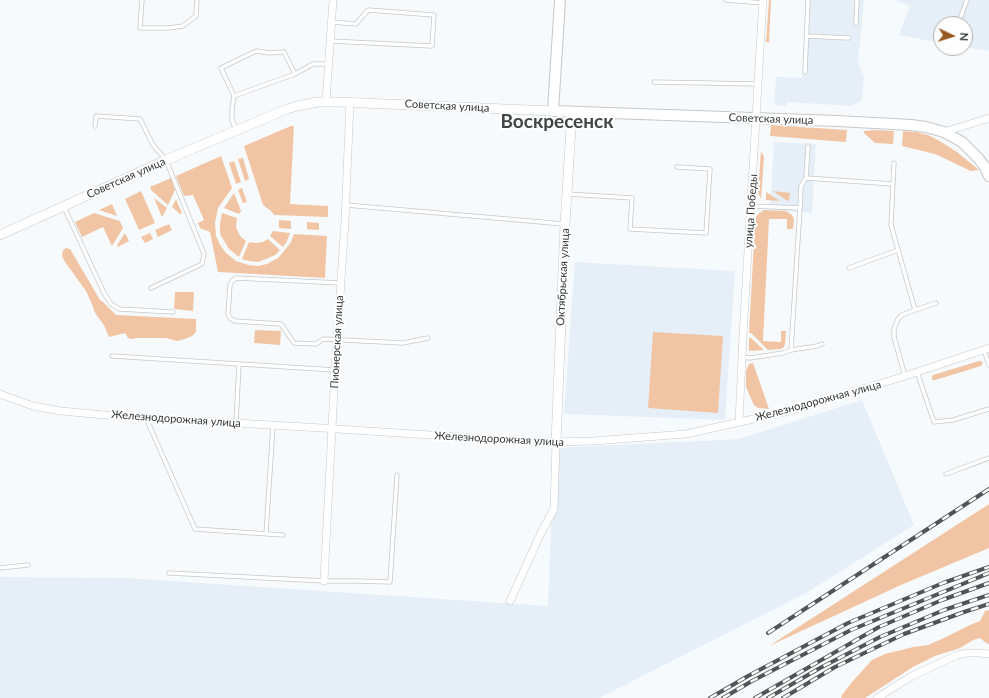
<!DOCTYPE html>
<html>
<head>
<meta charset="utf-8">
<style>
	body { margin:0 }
	#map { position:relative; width:989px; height:698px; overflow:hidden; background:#f7fafd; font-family:Lato,sans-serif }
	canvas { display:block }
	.north { position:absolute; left:933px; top:16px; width:40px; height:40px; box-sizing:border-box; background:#fff; border:1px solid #adaeae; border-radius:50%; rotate:94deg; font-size:11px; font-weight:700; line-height:16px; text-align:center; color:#333435 }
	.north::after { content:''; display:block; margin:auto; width:14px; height:18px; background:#985920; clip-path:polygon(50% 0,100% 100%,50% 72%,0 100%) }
</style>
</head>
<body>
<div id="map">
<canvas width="989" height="698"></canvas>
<div class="north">N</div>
</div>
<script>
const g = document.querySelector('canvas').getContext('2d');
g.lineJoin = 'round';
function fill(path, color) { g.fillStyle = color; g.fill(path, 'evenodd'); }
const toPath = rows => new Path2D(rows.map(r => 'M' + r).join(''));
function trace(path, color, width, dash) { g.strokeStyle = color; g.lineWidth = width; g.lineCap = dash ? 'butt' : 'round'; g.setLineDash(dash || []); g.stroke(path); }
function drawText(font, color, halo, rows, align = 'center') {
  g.font = font + ' Lato,sans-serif'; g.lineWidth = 4; g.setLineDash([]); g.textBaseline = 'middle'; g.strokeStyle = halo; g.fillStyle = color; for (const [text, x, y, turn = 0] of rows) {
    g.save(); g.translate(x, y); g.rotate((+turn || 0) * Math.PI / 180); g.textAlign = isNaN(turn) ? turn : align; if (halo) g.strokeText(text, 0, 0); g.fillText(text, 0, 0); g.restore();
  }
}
const built = toPath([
	[806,0,864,0,858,62,864,77,862,100,852,106,787,102,786,106,774,105,776,77,802,78],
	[895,0,989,0,989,51,965,47,965,24,941,24,941,43,899,35,910,6],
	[774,142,816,144,812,213,770,210],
	[575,262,735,271,725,420,564,414],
	[862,400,914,525,808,592,599,698,0,698,0,577,126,578,548,606,554,448,739,439]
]);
const green = toPath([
	[769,0,771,0,769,42,766,42],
	[771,125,847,130,846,142,770,136],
	[291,126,294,126,290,204,328,206,328,217,274,215,271,211,263,205,244,146],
	[875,130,894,131,893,144,875,143,864,133,864,131],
	[903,131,916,132,928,135,938,140,957,152,979,170,971,171,935,154,902,146],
	[761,151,764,157,761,199,758,192],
	[221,156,232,188,218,208,215,223,216,236,220,245,226,253,236,261,248,265,258,266,267,264,278,258,284,251,291,242,294,234,327,236,325,278,218,272,210,232,200,228,198,223,204,220,193,195,184,196,176,176],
	[243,158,249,179,245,181,238,159],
	[234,161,241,182,236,184,229,163],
	[171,178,175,190,168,205,151,190,150,187],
	[242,188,247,202,243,203,238,190],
	[141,191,155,223,139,230,125,199],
	[773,191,790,193,789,201,786,200],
	[766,192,780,201,766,200],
	[234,193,241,211,239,214,224,208],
	[154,198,167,208,162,217],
	[176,199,182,213,180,214,172,207],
	[112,204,117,216,99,210],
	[764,210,786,211,792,215,794,219,793,229,787,229,787,219,769,219,763,341,781,342,781,331,786,331,785,344,784,347,781,349,768,350,751,333,749,333,755,223,756,217,758,214],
	[94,213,120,221,123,228,112,246,103,227,82,237,75,222],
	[222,213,237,218,236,227,240,236,246,241,239,257,229,249,220,234,220,223],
	[279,220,291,221,291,229,279,228],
	[307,222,319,223,319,230,307,229],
	[169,224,172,230,158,237,155,230],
	[273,231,290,233,287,241,283,247,270,236],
	[125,233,129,241,118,247,117,245],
	[150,233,153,239,145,243,141,237],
	[268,239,280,250,275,255,266,259,258,262,249,261,242,259,249,242,256,243,263,242],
	[66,248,70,249,100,300,103,302,116,315,196,319,196,332,192,336,185,339,177,341,166,338,137,338,132,339,128,338,125,333,109,337,104,325,95,313,92,304,86,291,65,262,62,256,63,250],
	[175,292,194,292,193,311,174,309],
	[255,330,281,331,280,345,254,343],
	[653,332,723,336,718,413,648,408],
	[749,338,751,338,764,350,750,351,749,350],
	[979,361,981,361,983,363,981,366,935,380,932,380,932,376,933,375],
	[753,363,760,383,769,409,758,408,754,405,749,394,746,387,746,371,749,364],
	[989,504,989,548,901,585,769,646],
	[989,610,989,644,986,643,980,638,973,640,960,648,935,656,913,667,865,698,841,698,842,695,852,682,872,660,885,654,913,647,928,645,944,638,970,625,980,621,985,611]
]);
const service = toPath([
	[142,0,140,28,169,28,183,26,196,16,197,0],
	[726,0,763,3],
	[856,24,857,0],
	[958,24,967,0],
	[806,36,849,38],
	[330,41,432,46,434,15,368,10,356,24,331,22],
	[805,72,808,0],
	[654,82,758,84],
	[234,96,221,68,256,51,269,53,284,52,295,74],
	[95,126,96,116,140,119,153,145,166,160,204,254,202,264,151,288],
	[236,130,232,120,232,109,234,96,295,74,313,64,329,64],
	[894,163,891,225,915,310,902,315,898,319,894,329,894,337,905,376],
	[806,178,808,146],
	[568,194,632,198,630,229,706,233,710,169,677,167],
	[346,205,564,224],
	[64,207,104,293,111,304,119,309,173,312],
	[800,208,801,186,806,178,893,184],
	[849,268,898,250],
	[341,283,236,278,232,281,230,285,228,314,230,318,235,321,281,324,294,343,316,344,323,339,403,343,428,338],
	[915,310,936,303],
	[791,350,817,346,822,344],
	[984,350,989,365],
	[112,356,335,370],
	[742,357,750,358,783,353,791,350,800,208,751,206],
	[917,372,934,422,953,420,989,409],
	[146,418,195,529,283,535],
	[236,423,239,364],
	[946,474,989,458],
	[266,534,273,425],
	[0,568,28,565],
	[169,573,324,581,357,581,390,582,397,475]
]);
const minor = toPath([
	[326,102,333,0],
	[944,132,989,118],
	[0,394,33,406,61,411,116,416,322,428,522,441,556,442,593,441,686,434,789,411,899,378,989,348],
	[739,422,743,335,763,0],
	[324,581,335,370,345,221,350,102],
	[510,601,541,533,554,509,556,442],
	[877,698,912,676,957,655,967,653,980,653,989,654]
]);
const tertiary = toPath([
	[0,235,166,160,287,109,297,106,318,102,338,102,553,111],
	[556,442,565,224,572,112]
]);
const secondary = toPath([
	[560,0,553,111,838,121,911,125,926,127,944,132,962,142,978,158,985,167,989,176]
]);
const rail = toPath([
	[768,633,989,489],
	[710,698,748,676,848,623,943,583,989,567],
	[723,698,752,681,851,630,989,573],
	[755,698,879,627,942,600,989,583],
	[768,698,820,668,880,637,944,610,989,595],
	[783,698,835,667,904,634,964,612,989,604]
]);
const streetNames = [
	["Советская улица",447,106,3],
	["Советская улица",771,119,2],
	["Советская улица",126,178,-24],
	["улица Победы",751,211,-86],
	["Октябрьская улица",563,277,-87],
	["Пионерская улица",337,342,-87],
	["Железнодорожная улица",818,401,-15],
	["Железнодорожная улица",176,419,4],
	["Железнодорожная улица",499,439,3]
];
const townNames = [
	["Воскресенск",557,122]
];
fill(built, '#e6eff7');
fill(green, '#f1c5a4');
trace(service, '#c5c8ca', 5);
trace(minor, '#c5c8ca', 8);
trace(tertiary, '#c5c8ca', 10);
trace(secondary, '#c5c8ca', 12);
trace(service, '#fff', 3.5);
trace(minor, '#fff', 7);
trace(tertiary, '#fff', 9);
trace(secondary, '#fff', 10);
trace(rail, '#515354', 4);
trace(rail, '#fff', 2.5, [8]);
drawText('11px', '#333435', '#fff', streetNames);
drawText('bold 19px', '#424446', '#fff', townNames);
</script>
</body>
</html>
